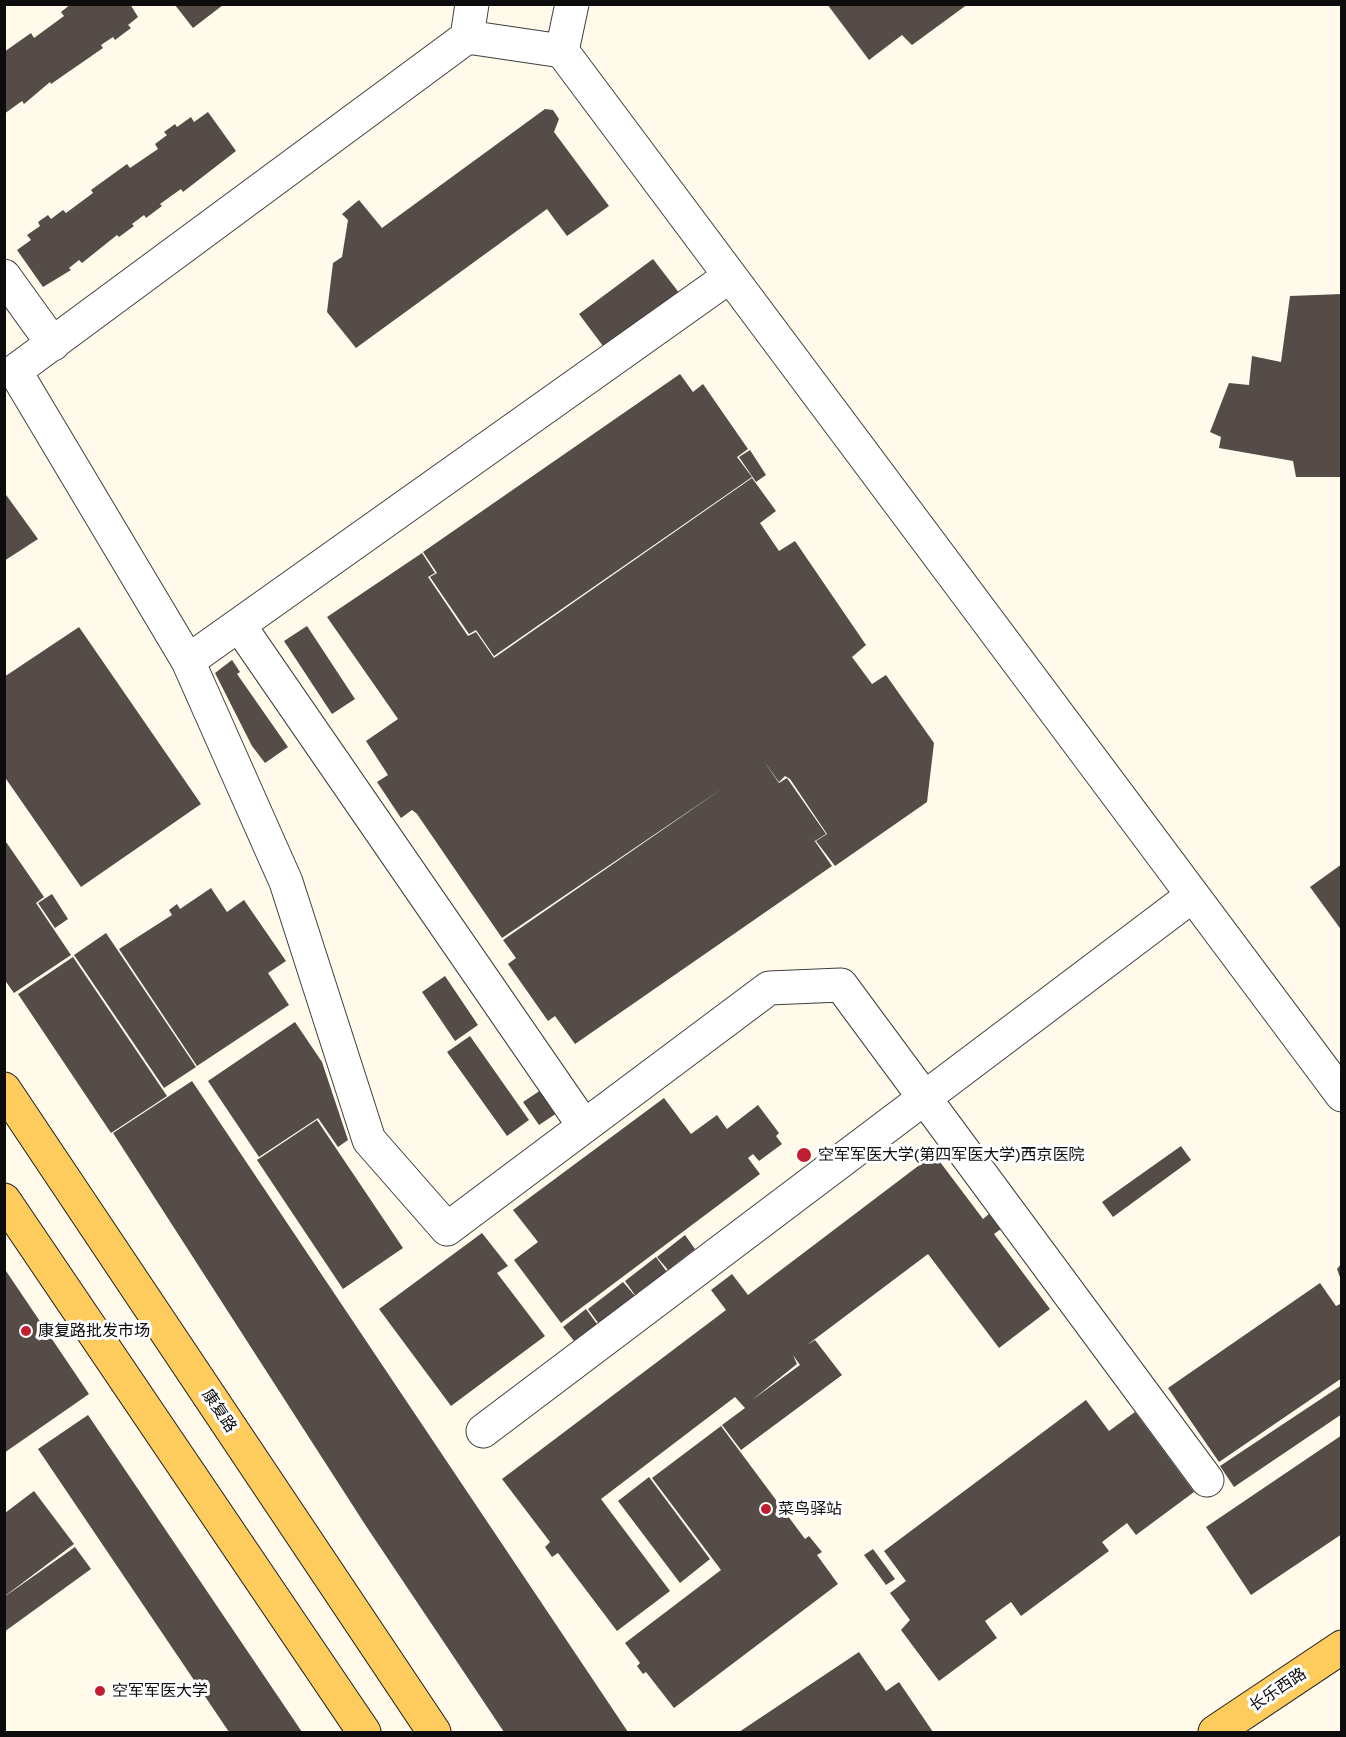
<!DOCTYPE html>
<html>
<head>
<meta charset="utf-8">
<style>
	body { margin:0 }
	#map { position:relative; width:1346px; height:1737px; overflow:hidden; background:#fffaea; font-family:"Roboto Serif",serif }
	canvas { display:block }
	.frame { position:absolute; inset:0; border:6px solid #0c0c0c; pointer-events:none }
</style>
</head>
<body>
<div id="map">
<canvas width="1346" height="1737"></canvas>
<div class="frame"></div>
</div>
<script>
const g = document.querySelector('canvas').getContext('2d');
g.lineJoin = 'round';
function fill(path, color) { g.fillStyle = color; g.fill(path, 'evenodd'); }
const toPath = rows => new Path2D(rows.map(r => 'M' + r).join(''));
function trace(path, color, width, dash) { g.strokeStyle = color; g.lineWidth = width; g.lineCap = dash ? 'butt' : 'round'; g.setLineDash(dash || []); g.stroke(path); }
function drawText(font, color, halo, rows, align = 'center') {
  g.font = font + ' "Roboto Serif","Noto Sans SC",serif'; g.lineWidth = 6; g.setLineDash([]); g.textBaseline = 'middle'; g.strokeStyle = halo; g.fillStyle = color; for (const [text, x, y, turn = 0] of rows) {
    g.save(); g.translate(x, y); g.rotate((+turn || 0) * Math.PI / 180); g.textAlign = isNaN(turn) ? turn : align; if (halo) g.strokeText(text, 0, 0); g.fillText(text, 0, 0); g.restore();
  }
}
const building = toPath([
	[71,4,130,4,138,17,128,25,131,28,115,40,113,37,101,45,103,48,51,84,50,82,24,104,22,101,4,114,4,52,31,33,34,38,64,16,61,12],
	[827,4,968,4,912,45,902,35,869,60],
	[175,5,223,5,193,28],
	[545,109,553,110,559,119,554,132,609,206,567,236,547,209,356,348,327,312,333,263,342,257,348,220,342,214,359,200,382,228],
	[208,112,236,151,183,192,181,189,160,204,162,206,146,218,144,215,132,224,134,226,119,237,117,235,82,263,79,260,69,268,71,270,43,287,17,250,31,240,27,235,40,226,38,222,48,215,51,219,63,210,66,213,93,193,91,190,127,164,130,168,158,149,155,144,167,135,164,132,175,124,177,127,191,117,194,122],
	[653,259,680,294,606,350,579,314],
	[1342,294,1342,477,1296,477,1293,461,1219,448,1221,437,1210,432,1229,383,1249,385,1252,356,1281,362,1290,296],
	[680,374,693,392,703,384,748,449,737,457,752,477,494,656,476,630,469,634,430,577,437,573,423,552],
	[750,450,766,475,756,482,739,457],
	[752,478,776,511,760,523,779,551,795,541,866,645,852,657,872,684,886,675,934,743,927,802,835,866,816,841,827,834,790,779,785,776,779,782,763,760,779,783,787,778,826,834,815,841,812,837,832,866,575,1044,555,1016,548,1021,508,964,516,958,503,940,726,786,502,938,417,814,412,810,401,818,377,782,388,775,366,741,398,719,327,617,422,553,435,573,428,577,468,636,476,632,494,658],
	[4,492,38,539,4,561],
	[307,626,355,699,332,714,284,641],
	[79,627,201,804,81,887,4,776,4,677],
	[232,660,240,672,237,674,288,747,265,763,252,746,215,673],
	[4,839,44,897,36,903,71,955,14,993,4,979],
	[1342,864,1342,931,1310,887],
	[211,888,227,912,244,900,286,961,268,973,289,1005,197,1066,119,949,172,915,169,910,177,904,180,909],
	[52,894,68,919,55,928,38,903],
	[106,933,196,1067,164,1088,74,955],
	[73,957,167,1096,111,1133,18,994],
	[445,976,478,1025,455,1041,422,992],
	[295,1022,322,1062,348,1140,338,1147,318,1118,259,1157,208,1081],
	[470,1036,529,1120,507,1136,447,1052],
	[192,1081,628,1732,504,1732,366,1526,113,1133],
	[547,1086,563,1109,539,1125,523,1102],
	[664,1098,691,1134,717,1115,727,1129,758,1105,779,1133,776,1136,782,1144,759,1161,753,1154,748,1158,760,1174,561,1323,514,1260,538,1242,513,1210],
	[317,1120,403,1248,343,1289,257,1160],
	[1181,1146,1191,1160,1113,1217,1102,1202],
	[934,1154,983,1219,989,1214,1001,1229,994,1234,1050,1309,999,1348,928,1254,807,1345,815,1340,842,1375,741,1450,722,1425,745,1408,735,1397,601,1499,670,1591,617,1631,558,1553,552,1557,545,1547,550,1542,502,1479,726,1310,711,1290,732,1274,748,1295],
	[793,1355,800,1365,752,1400,797,1364],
	[482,1233,508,1266,497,1273,545,1336,451,1406,379,1309],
	[685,1235,695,1249,668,1270,657,1257],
	[656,1257,667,1272,635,1295,625,1281],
	[1342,1263,1342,1280,1341,1280,1337,1269],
	[4,1268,89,1394,4,1453],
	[623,1282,635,1296,599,1324,588,1309],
	[1320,1283,1336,1306,1342,1303,1342,1378,1219,1462,1168,1388],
	[586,1309,597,1324,574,1341,563,1327],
	[1342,1385,1342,1414,1234,1487,1220,1466],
	[1086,1400,1109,1431,1135,1412,1194,1492,1136,1535,1127,1523,1102,1542,1109,1551,1021,1616,1011,1602,985,1621,997,1638,939,1681,901,1630,910,1620,890,1593,906,1581,884,1551],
	[88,1415,302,1732,229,1732,38,1449],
	[721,1426,805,1539,809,1536,822,1552,817,1555,838,1584,674,1708,646,1672,643,1674,637,1666,640,1663,625,1643,721,1570,652,1478],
	[1342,1435,1342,1534,1251,1595,1206,1527],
	[649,1477,710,1559,680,1583,618,1501],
	[34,1491,74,1544,5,1596,5,1513],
	[75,1547,91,1569,4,1632,4,1597],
	[873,1549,895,1579,886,1585,864,1555],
	[859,1652,886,1691,899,1682,933,1732,739,1732]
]);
const minor = toPath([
	[472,4,467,37,562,51,1342,1095],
	[562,51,572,4],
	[4,276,53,344],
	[730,276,188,661,286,882,369,1140,447,1229,769,988,841,985,1207,1480],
	[239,625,584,1126],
	[188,661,15,371,467,37],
	[483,1431,1192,896]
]);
const major = toPath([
	[4,1089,434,1732],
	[4,1200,364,1732],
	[1215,1732,1342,1647]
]);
const markers = [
	[804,1155,8,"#c01f31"],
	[26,1331,6,"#c01f31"],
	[766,1509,6,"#c01f31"],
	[100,1691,6,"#c01f31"]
];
const poiNames = [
	["空军军医大学(第四军医大学)西京医院",818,1155],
	["康复路批发市场",38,1331],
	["菜鸟驿站",778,1509],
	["空军军医大学",112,1691]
];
const streetNames = [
	["康复路",219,1411,56],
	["长乐西路",1278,1690,-34]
];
fill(building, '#554c48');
trace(minor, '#3f3f3f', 35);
trace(major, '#1d1d1d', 35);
trace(minor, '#fff', 33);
trace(major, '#fdcc5c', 33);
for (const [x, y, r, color] of markers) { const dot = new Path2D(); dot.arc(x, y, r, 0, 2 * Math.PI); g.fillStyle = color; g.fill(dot); trace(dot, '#fff', 2); }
drawText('16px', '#0c0c0c', '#fff', poiNames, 'left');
drawText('16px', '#0c0c0c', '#fff', streetNames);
</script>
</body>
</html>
